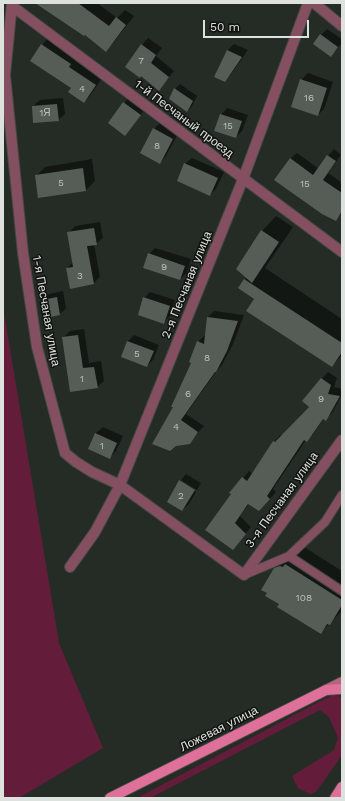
<!DOCTYPE html>
<html>
<head>
<meta charset="utf-8">
<style>
	body { margin:0 }
	#map { position:relative; width:345px; height:801px; overflow:hidden; background:#252b25; font-family:"Work Sans",sans-serif }
	canvas { display:block }
	.frame { position:absolute; inset:0; border:4px solid #dee2de; pointer-events:none }
	.scale { position:absolute; left:203px; top:20px; width:106px; height:18px; box-sizing:border-box; border:2px solid #dee2de; border-top:0; padding-left:5px; font-size:12px; line-height:14px; white-space:nowrap; color:#dee2de; -webkit-text-stroke:3px #101310; paint-order:stroke }
</style>
</head>
<body>
<div id="map">
<canvas width="345" height="801"></canvas>
<div class="frame"></div>
<div class="scale">50 m</div>
</div>
<script>
const g = document.querySelector('canvas').getContext('2d');
g.lineJoin = 'round';
function fill(path, color) { g.fillStyle = color; g.fill(path, 'evenodd'); }
const toPath = rows => new Path2D(rows.map(r => 'M' + r).join(''));
function trace(path, color, width, dash) { g.strokeStyle = color; g.lineWidth = width; g.lineCap = dash ? 'butt' : 'round'; g.setLineDash(dash || []); g.stroke(path); }
function drawText(font, color, halo, rows, align = 'center') {
  g.font = font + ' "Work Sans",sans-serif'; g.lineWidth = 3; g.setLineDash([]); g.textBaseline = 'middle'; g.strokeStyle = halo; g.fillStyle = color; for (const [text, x, y, turn = 0] of rows) {
    g.save(); g.translate(x, y); g.rotate((+turn || 0) * Math.PI / 180); g.textAlign = isNaN(turn) ? turn : align; if (halo) g.strokeText(text, 0, 0); g.fillText(text, 0, 0); g.restore();
  }
}
const green = toPath([
	[3,307,59,643,103,748,19,798,3,798],
	[332,695,342,697,342,755,316,792,310,794,298,788,292,776,334,750,338,738,329,717,320,710,150,798,137,798]
]);
const shadow = toPath([
	[36,3,97,3,117,18,125,10,134,16,114,42,106,50,85,34],
	[327,29,342,39,342,43,331,56,321,35],
	[48,38,77,57,74,60,102,78,90,96,84,102,72,88,31,61,42,45],
	[148,38,162,48,156,56,174,71,159,89,142,45],
	[234,44,248,50,231,74,225,81,215,77,228,50],
	[308,73,333,82,324,109,318,115,301,80],
	[180,84,197,96,192,106,187,111,175,89],
	[130,96,146,108,125,134,109,122],
	[63,98,65,114,58,120,33,106,40,100],
	[227,108,248,115,242,131,236,137,221,115],
	[160,123,179,132,166,156,160,163,154,129],
	[334,149,341,155,328,173,341,182,340,183,342,184,342,213,335,220,290,159,297,153,318,168],
	[192,158,224,172,216,189,210,195,185,164],
	[92,159,95,181,86,190,36,176,45,167],
	[276,216,293,227,265,268,342,319,342,355,332,366,255,299,239,288,247,277,262,231],
	[100,222,103,238,96,244,94,244,100,277,94,283,67,268,73,262,69,233,75,226],
	[155,248,191,259,187,273,180,279,149,254],
	[63,291,66,308,60,314,43,300,49,294],
	[150,292,175,300,170,316,164,322,144,298],
	[214,311,244,315,233,344,222,365,216,372,186,414,204,426,189,443,175,406,193,363,198,342,204,336,206,336,208,317],
	[84,329,89,363,101,361,104,381,97,387,71,391,63,338,70,331],
	[134,335,159,345,153,360,147,366,122,356,128,341],
	[328,372,337,378,334,387,342,389,342,395,332,413,326,419,324,418,313,434,307,441,306,440,273,489,276,492,266,503,249,504,240,516,251,527,233,549,232,494,231,493,249,471,253,474,274,442,280,435,282,437,310,407,322,379],
	[103,427,123,436,116,451,109,458,89,448,96,433],
	[186,474,201,483,197,490,181,480],
	[181,480,181,482,196,492,189,504,182,510,169,501],
	[304,547,342,571,342,611,320,633,280,604,275,569,294,550]
]);
const building = toPath([
	[35,3,78,3,109,26,116,17,126,25,106,52,85,35,84,36],
	[320,34,338,47,331,57,313,44],
	[41,44,71,64,69,67,96,85,84,103,68,92,71,88,30,61],
	[141,44,156,55,151,63,169,77,159,91,141,76,140,78,125,67],
	[227,50,242,57,225,82,214,77],
	[300,79,327,88,318,116,291,107],
	[174,88,193,101,187,112,169,99],
	[123,102,141,115,125,136,108,123],
	[57,104,59,121,33,123,32,106],
	[220,114,242,121,236,138,214,131],
	[153,128,173,139,160,164,140,153],
	[327,155,336,161,323,180,342,193,342,211,336,221,322,214,274,180,290,158,313,175],
	[184,163,218,178,210,196,177,181],
	[83,168,86,191,38,198,35,175],
	[94,228,97,245,87,246,94,284,70,289,66,268,73,267,67,232],
	[261,230,279,242,252,283,236,269],
	[148,253,185,266,180,280,143,268],
	[244,279,342,343,342,352,332,367,246,311,254,299,238,288],
	[57,297,60,315,45,318,42,300],
	[143,297,170,306,164,324,138,315],
	[207,317,238,321,227,351,216,372,215,372,181,420,198,432,190,444,176,446,170,451,152,444,173,407,171,407,191,363,189,362,197,341,204,344],
	[78,335,83,368,94,367,98,388,70,392,62,337],
	[127,341,154,351,147,367,121,357],
	[321,378,331,385,328,394,340,396,326,421,323,419,307,442,304,440,267,496,270,499,259,511,248,504,235,523,246,534,233,550,205,530,231,494,229,493,242,477,247,481,273,441,275,442,309,407,302,401],
	[95,433,117,443,110,459,88,449],
	[179,480,195,490,182,511,167,502],
	[285,564,342,600,342,605,330,625,327,624,321,634,277,607,279,604,265,596,267,593,261,590,274,568,280,566,283,567]
]);
const lane = toPath([
	[289,556,342,591],
	[244,575,289,556,325,522,342,495]
]);
const street = toPath([
	[12,3,5,75,23,253,37,347,65,453,76,462,92,472,120,485,244,575,342,440],
	[314,3,342,26],
	[12,6,342,252],
	[70,567,95,532,120,485,243,179,308,3]
]);
const secondary = toPath([
	[326,690,342,682]
]);
const primary = toPath([
	[110,798,326,690,342,689],
	[335,798,342,787]
]);
const numberNames = [
	["7",141,61],
	["4",82,89],
	["16",309,98],
	["1Я",45,113],
	["15",228,126],
	["8",157,146],
	["5",61,183],
	["15",305,184],
	["9",164,267],
	["3",80,276],
	["5",137,354],
	["8",207,358],
	["1",82,379],
	["6",188,394],
	["9",321,399],
	["4",176,427],
	["1",102,446],
	["2",181,496],
	["108",304,598]
];
const streetNames = [
	["1-й Песчаный проезд",184,119,37],
	["2-я Песчаная улица",187,285,-68],
	["1-я Песчаная улица",46,311,80],
	["3-я Песчаная улица",282,500,-54],
	["Ложевая улица",219,729,-27]
];
fill(green, '#631d3a');
fill(shadow, '#0007');
fill(building, '#565d56');
trace(lane, '#434843', 10);
trace(street, '#434843', 12);
trace(secondary, '#434843', 12);
trace(primary, '#434843', 12);
trace(lane, '#854f62', 8);
trace(street, '#854f62', 10);
trace(secondary, '#b86281', 10);
trace(primary, '#df7099', 10);
drawText('10px', '#bcc1bc', null, numberNames);
drawText('12px', '#dee2de', '#101310', streetNames);
</script>
</body>
</html>
